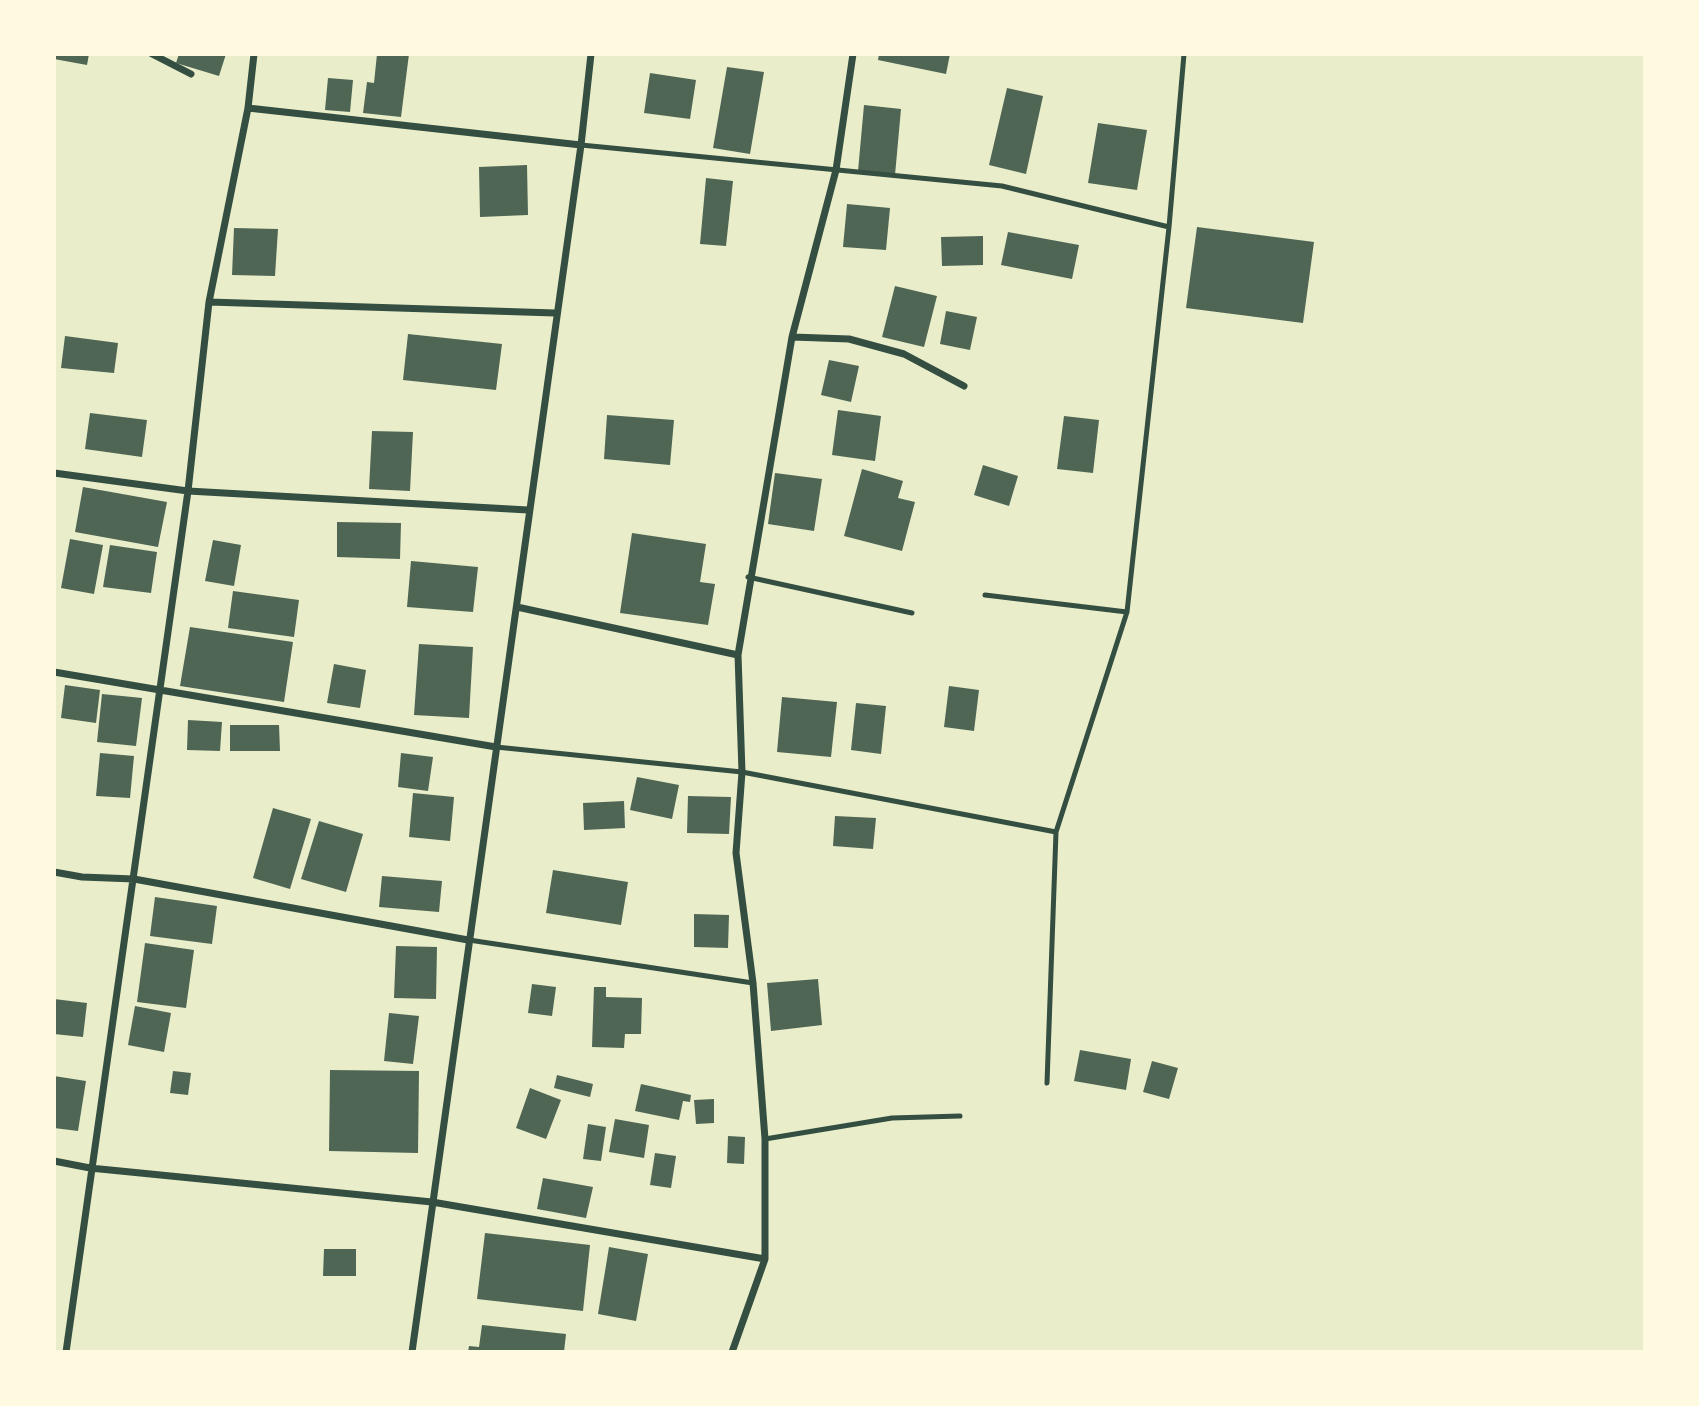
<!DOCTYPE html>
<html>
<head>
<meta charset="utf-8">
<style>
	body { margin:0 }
	#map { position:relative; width:1699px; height:1406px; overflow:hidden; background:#e9edc9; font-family:Barlow,sans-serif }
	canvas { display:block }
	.frame { position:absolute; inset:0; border:56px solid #fefae0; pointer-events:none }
</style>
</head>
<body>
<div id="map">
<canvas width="1699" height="1406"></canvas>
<div class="frame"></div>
</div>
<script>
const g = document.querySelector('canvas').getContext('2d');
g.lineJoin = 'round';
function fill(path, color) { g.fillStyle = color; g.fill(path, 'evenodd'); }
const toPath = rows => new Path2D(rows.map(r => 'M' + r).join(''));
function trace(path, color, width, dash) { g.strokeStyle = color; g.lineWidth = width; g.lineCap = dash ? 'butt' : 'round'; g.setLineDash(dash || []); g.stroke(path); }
const building = toPath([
	[54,54,89,54,87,65,54,59],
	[179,54,226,54,219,76,176,63],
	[377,54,409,54,401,117,363,113,367,82,374,83],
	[879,54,950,54,946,74,878,60],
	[727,67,764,72,750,154,713,148],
	[650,73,696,80,690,119,644,113],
	[328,78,353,80,350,112,325,110],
	[1007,88,1043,96,1026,174,989,165],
	[864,105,901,109,895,175,858,171],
	[1098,123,1147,130,1137,190,1088,183],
	[527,165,528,215,480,217,479,167],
	[706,178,733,181,726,246,700,244],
	[847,204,890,208,886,250,843,247],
	[1197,227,1314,242,1303,323,1186,308],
	[234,228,278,229,275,276,232,275],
	[1008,232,1079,245,1072,279,1001,265],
	[983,236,983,265,942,266,941,237],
	[895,286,937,296,924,347,882,337],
	[946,311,977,317,970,350,940,344],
	[408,334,502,344,496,390,403,380],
	[65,336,118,343,114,373,61,368],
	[829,360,859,366,851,402,821,395],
	[838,410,881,416,875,461,832,455],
	[90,413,147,420,142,457,85,449],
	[607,415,674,420,670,465,604,459],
	[1064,416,1099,420,1093,473,1057,469],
	[372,431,413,432,410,491,369,489],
	[983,465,1018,476,1009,506,974,495],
	[862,469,903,481,898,498,915,502,902,551,844,536],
	[775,473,822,479,814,531,768,524],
	[83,487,167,502,158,547,75,532],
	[337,522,401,523,400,559,337,557],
	[632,533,706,544,700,582,715,584,708,625,620,613],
	[70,539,103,545,94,594,61,588],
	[213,540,241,545,234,586,205,581],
	[110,545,157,552,151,593,103,587],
	[411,561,478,567,473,612,407,607],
	[233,591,299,600,294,637,228,628],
	[190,627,293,642,284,702,180,686],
	[419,644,473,647,469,718,414,715],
	[334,664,366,670,360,708,327,703],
	[65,685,100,690,96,723,61,718],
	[949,686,979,690,974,731,944,727],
	[102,694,142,698,136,746,97,742],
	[782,697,837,702,831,757,777,752],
	[856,703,886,706,881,754,851,750],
	[188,720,222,722,220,751,187,750],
	[230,725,279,725,280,751,230,751],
	[100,753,134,756,130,798,96,796],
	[401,753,433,757,428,791,398,787],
	[637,777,679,785,672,819,630,810],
	[413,793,454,797,450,841,409,837],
	[688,796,731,797,729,834,687,833],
	[624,801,625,828,584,830,583,803],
	[273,808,311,819,290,889,253,878],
	[835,816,876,818,873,849,833,846],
	[319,821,363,834,346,892,301,879],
	[553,870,628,882,621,925,546,913],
	[382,876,442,881,439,912,379,907],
	[155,897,217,906,212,944,150,936],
	[694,914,729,915,728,948,694,947],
	[145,943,194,950,186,1008,137,1002],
	[396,946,437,947,436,999,394,998],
	[818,979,822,1025,771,1031,767,983],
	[532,984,556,987,552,1016,528,1013],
	[594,987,606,987,606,997,642,998,641,1034,625,1034,624,1048,592,1047],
	[54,999,87,1003,83,1037,54,1034],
	[135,1006,171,1013,164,1052,128,1045],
	[389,1013,419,1016,413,1064,384,1061],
	[1080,1050,1131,1059,1126,1090,1074,1081],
	[1152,1061,1178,1068,1169,1099,1143,1092],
	[330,1070,419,1071,418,1153,329,1151],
	[173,1071,191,1073,188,1095,170,1093],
	[557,1075,593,1084,590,1097,554,1088],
	[54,1076,86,1081,78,1131,54,1128],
	[641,1084,691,1095,690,1102,683,1101,679,1120,635,1111],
	[530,1088,561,1100,546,1139,516,1128],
	[714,1099,714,1123,696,1124,694,1100],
	[615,1119,649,1125,644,1158,609,1152],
	[588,1124,606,1127,601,1161,583,1159],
	[728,1136,745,1137,744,1164,727,1163],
	[655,1153,676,1156,671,1188,650,1185],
	[543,1178,593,1187,586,1218,537,1209],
	[485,1233,590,1245,583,1311,477,1299],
	[609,1247,648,1254,636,1321,598,1314],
	[324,1249,356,1249,356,1276,323,1276],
	[482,1325,566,1334,564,1352,468,1352,469,1346,479,1347]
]);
const service = toPath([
	[581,145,1002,186,1169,227,1127,612,1056,832,1047,1083],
	[1169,227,1184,54],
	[748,577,912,613],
	[985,595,1127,612],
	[496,747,742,772,1056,832],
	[469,940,753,983],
	[765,1139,892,1118,960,1116]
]);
const minor = toPath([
	[152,54,191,74],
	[248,108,581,145],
	[209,302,555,313],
	[792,337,849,339,904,354,964,386],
	[54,473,188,491,528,510],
	[517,607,738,655],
	[54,672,496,747],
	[54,872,82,877,134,879,468,940],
	[54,1161,90,1168,432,1202,765,1259],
	[66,1352,188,491,209,302,248,108,254,54],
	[412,1352,581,145,591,54],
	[732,1352,765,1259,765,1139,753,983,736,853,742,772,738,655,792,337,836,170,853,54]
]);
fill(building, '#4f6655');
trace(service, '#344e41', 5);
trace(minor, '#344e41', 7);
</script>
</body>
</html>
